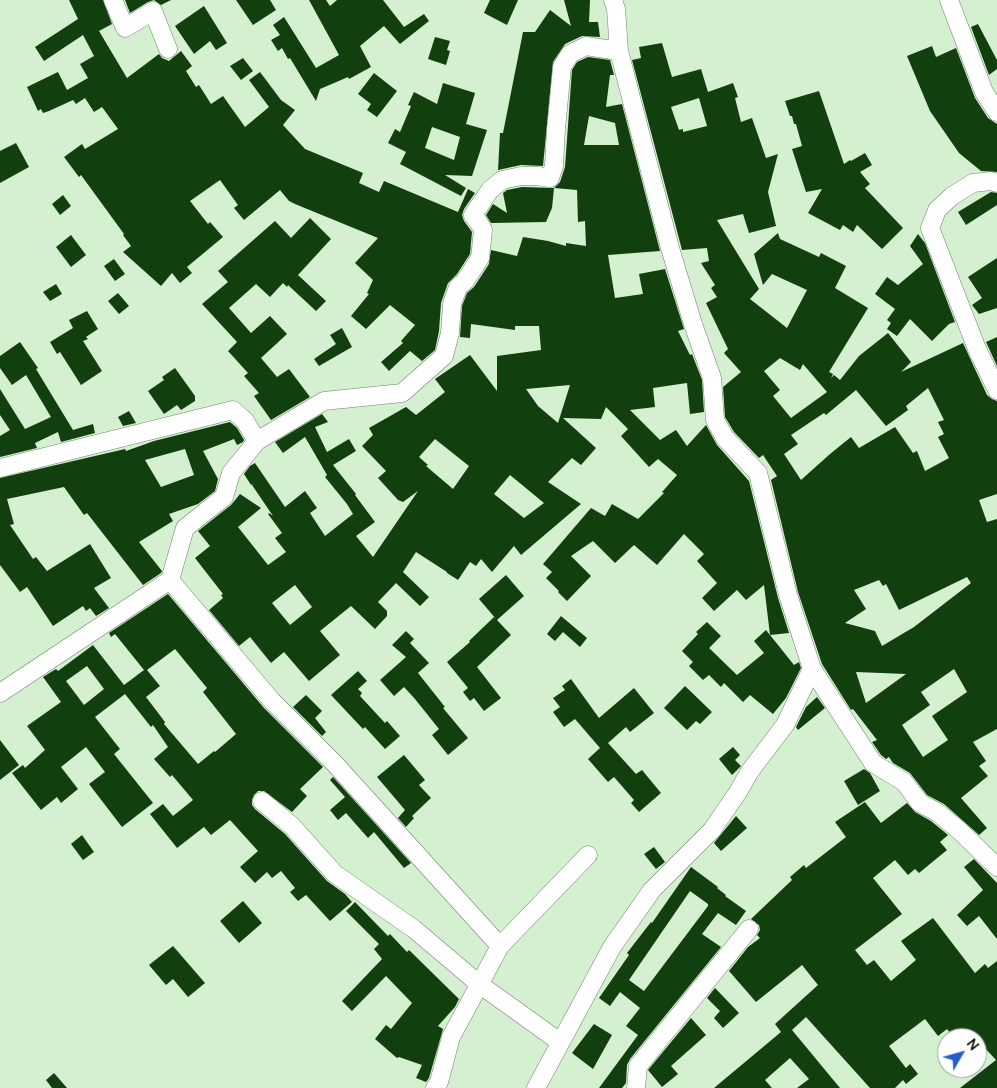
<!DOCTYPE html>
<html>
<head>
<meta charset="utf-8">
<style>
	body { margin:0 }
	#map { position:relative; width:997px; height:1088px; overflow:hidden; background:#d5efd1; font-family:Manrope,sans-serif }
	canvas { display:block }
	.north { position:absolute; left:937px; top:1028px; width:50px; height:50px; box-sizing:border-box; background:#fff; border:1px solid #9da19d; border-radius:50%; rotate:52deg; font-size:14px; font-weight:700; line-height:20px; text-align:center; color:#0a1309 }
	.north::after { content:''; display:block; margin:auto; width:18px; height:22px; background:#245dca; clip-path:polygon(50% 0,100% 100%,50% 72%,0 100%) }
</style>
</head>
<body>
<div id="map">
<canvas width="997" height="1088"></canvas>
<div class="north">N</div>
</div>
<script>
const g = document.querySelector('canvas').getContext('2d');
g.lineJoin = 'round';
function fill(path, color) { g.fillStyle = color; g.fill(path, 'evenodd'); }
const toPath = rows => new Path2D(rows.map(r => 'M' + r).join(''));
function trace(path, color, width, dash) { g.strokeStyle = color; g.lineWidth = width; g.lineCap = dash ? 'butt' : 'round'; g.setLineDash(dash || []); g.stroke(path); }
const building = toPath([
	[69,0,103,0,112,24,99,31,127,78,159,54,162,58,169,61,181,51,192,66,186,71,196,87,199,85,211,104,223,96,245,127,269,107,249,80,260,72,281,100,295,110,283,125,305,149,363,173,359,183,379,192,384,181,458,212,468,189,475,193,464,209,462,215,464,221,472,232,470,254,457,274,448,283,441,303,439,331,435,350,422,361,410,351,389,371,381,362,403,343,401,341,415,325,390,305,366,329,351,316,369,294,367,293,373,280,355,263,378,238,295,204,289,201,280,190,244,220,234,208,238,205,220,180,190,201,208,224,210,222,223,237,187,267,192,273,180,283,172,273,161,286,123,252,131,246,123,235,124,234,81,175,79,177,64,157,82,144,85,149,118,129,102,107,94,112,85,98,76,104,73,100,49,111,43,113,41,109,38,111,27,87,58,72,67,90,88,78,80,64,94,56,83,35,44,61,35,47,78,19],
	[125,0,171,0,161,5,154,0,148,2,130,13],
	[236,0,270,0,276,10,253,25],
	[309,0,326,0,330,6,337,0,383,0,404,27,424,14,429,21,400,44,384,26,360,46,371,67,349,79,348,77,320,89,316,101,290,58,288,59,282,48,278,51,271,40,280,35,273,25,284,17,316,68,339,55],
	[490,0,518,0,507,25,484,13],
	[564,0,590,0,589,22,598,22,600,37,582,36,565,44,553,62,543,166,521,165,498,170,500,133,503,133,523,32,535,32,550,10,571,26],
	[204,6,227,43,216,50,210,41,194,54,175,26],
	[978,24,997,60,997,69,989,75,971,27],
	[435,37,450,41,447,50,450,51,446,65,428,59],
	[662,43,672,77,701,69,708,92,733,83,738,97,735,98,741,122,752,118,766,158,778,154,768,192,776,226,749,233,743,214,717,220,759,289,750,299,787,328,807,290,772,274,763,285,754,254,778,233,780,239,819,257,821,253,846,266,835,288,868,308,829,372,833,374,831,378,834,375,840,380,859,356,888,333,911,362,901,372,963,343,987,395,992,399,997,401,997,494,979,500,987,522,997,519,997,729,973,742,986,761,979,766,988,776,961,798,987,828,979,835,944,804,927,795,910,773,893,763,889,757,886,759,881,755,872,742,877,740,853,709,851,710,822,664,798,592,771,480,777,476,763,455,759,458,734,432,725,417,723,387,741,372,724,353,728,349,706,303,717,297,711,288,715,285,701,263,709,261,707,248,682,250,632,60,641,58,639,47],
	[699,98,707,126,683,132,683,129,679,130,671,107],
	[780,358,800,370,803,364,827,392,791,418,773,396,780,390,764,371],
	[928,388,944,420,938,422,944,434,938,437,949,458,925,471,917,451,913,453,895,427,859,448,851,437,830,454,801,480,784,454,798,444,791,435,824,413,826,415,856,390,886,426,908,410,906,406],
	[967,577,971,583,914,627,882,646,875,631,845,623,866,609,854,590,879,580,883,586,886,584,899,610],
	[954,669,967,692,932,716,948,740,923,757,902,725,930,705,921,692],
	[856,672,906,674,866,703],
	[932,46,936,57,956,48,975,98,988,118,997,124,997,172,981,171,959,153,930,111,907,56],
	[588,57,610,60,614,75,610,75,606,107,622,104,660,251,608,255,615,298,643,294,639,274,665,269,684,329,678,331,690,355,692,354,702,380,704,412,690,414,687,383,653,388,655,407,630,410,660,440,676,430,687,446,706,425,717,445,749,481,778,598,789,633,770,635,794,665,799,662,801,668,786,698,773,714,750,695,743,702,724,683,721,687,709,675,703,680,689,666,693,662,682,651,698,634,696,632,707,622,721,636,709,648,737,675,764,653,754,641,766,630,770,635,764,585,746,600,737,590,714,611,702,598,717,583,697,561,704,554,684,534,657,565,634,545,615,563,593,541,571,556,591,576,567,601,558,592,559,591,546,578,552,572,543,564,591,508,605,516,612,504,638,519,664,493,662,492,677,475,658,459,649,467,621,436,628,429,606,407,601,419,563,418,596,448,581,465,572,458,548,482,581,504,521,555,514,546,492,572,481,559,476,566,470,562,458,580,447,573,447,572,416,552,403,572,429,597,420,606,396,583,378,602,387,611,387,616,375,629,351,606,320,631,340,655,309,681,284,652,271,663,250,637,239,646,209,610,223,598,221,595,223,594,195,558,210,546,198,531,231,505,240,494,261,508,238,527,268,565,286,552,275,538,282,533,268,514,269,513,273,516,252,485,253,484,251,485,244,474,250,466,255,463,285,507,305,491,317,508,310,513,325,536,353,514,347,504,325,477,327,475,305,437,283,453,275,442,322,414,328,422,315,427,327,452,349,439,356,451,333,465,356,494,355,495,375,522,356,536,373,557,418,491,403,502,398,500,378,478,386,471,362,446,373,435,369,428,406,407,416,415,445,392,435,379,470,355,497,391,497,356,541,350,539,326,515,326,515,330,471,324,470,338,460,337,462,306,467,293,474,287,489,264,491,250,517,256,523,237,548,241,566,246,566,243,586,246,585,221,578,222,577,190,554,188,560,182,565,167,572,70,577,62],
	[589,116,615,123,619,145,584,145],
	[570,385,558,423,538,406,526,389],
	[435,439,469,466,453,489,426,466,428,465,419,457],
	[510,475,544,503,524,518,494,494],
	[295,585,312,607,290,625,272,603],
	[243,58,253,71,241,80,230,66],
	[374,73,397,91,377,117,367,110,371,104,358,94],
	[443,83,475,93,466,124,487,130,472,176,445,175,466,188,461,196,400,164,406,152,388,143,395,129,400,132,411,106,408,105,414,92,437,104],
	[432,127,460,137,454,160,425,148],
	[819,91,844,164,850,160,851,161,865,153,872,165,860,172,870,184,865,188,903,228,882,249,857,225,853,232,843,225,840,230,808,213,822,189,806,192,792,149,802,146,796,124,794,124,792,116,790,116,785,101],
	[16,143,29,167,0,183,0,151],
	[522,187,554,188,552,208,546,222,491,223,486,215,493,204,507,213,503,193,507,190],
	[991,192,997,193,997,205,966,225,958,212],
	[63,195,71,206,60,215,52,204],
	[310,218,331,239,298,275,326,301,316,311,288,285,287,287,283,283,270,297,256,284,229,308,251,333,270,316,287,334,261,358,277,377,289,369,310,397,271,420,254,396,259,393,244,376,248,373,228,351,237,342,202,304,228,282,218,271,275,221,291,238],
	[918,234,925,243,955,322,949,324,932,341,910,319,897,336,887,329,891,323,887,320,895,309,875,294,887,277,898,285,923,264,910,246],
	[71,235,86,255,71,267,56,247],
	[997,258,997,308,979,314,972,305,982,298,968,277],
	[114,259,125,274,115,281,104,266],
	[56,284,62,294,50,301,43,292],
	[118,293,129,306,119,314,108,301],
	[87,311,98,329,86,337,88,339,83,341,102,371,81,385,60,352,57,354,50,342,73,328,69,320],
	[342,328,352,347,319,366,314,359,336,344,330,335],
	[997,337,997,366,986,342],
	[20,342,38,368,36,369,73,430,93,424,95,433,61,442,58,432,35,443,37,448,0,457,0,436,10,430,0,415,0,389,25,429,51,417,26,375,12,385,0,368,0,356],
	[175,368,195,396,195,401,181,410,177,405,164,414,148,391,164,380,162,377],
	[129,411,136,423,123,426,118,417],
	[230,422,237,428,244,440,243,442,237,445,234,439,203,451,218,479,215,491,198,504,169,514,173,521,139,542,162,571,161,573,143,585,87,513,84,515,64,487,7,499,14,524,10,525,33,559,36,557,47,571,90,544,111,578,94,588,109,608,96,616,90,608,86,611,83,606,53,626,27,587,20,592,0,565,0,478,125,449,126,451,154,441],
	[185,449,194,475,161,487,145,460],
	[506,575,524,596,497,620,511,635,477,667,501,698,484,711,474,698,470,701,463,692,468,688,447,662,470,642,469,641,494,617,496,619,479,599],
	[168,594,264,708,323,767,300,789,307,796,292,812,264,791,258,791,254,795,252,800,252,805,255,809,285,834,327,881,345,894,352,902,330,921,306,895,298,901,290,892,295,888,281,871,272,878,267,872,255,883,240,867,258,851,230,820,211,835,204,827,177,848,150,814,163,804,173,816,193,800,172,775,170,777,154,759,168,747,153,725,151,727,125,694,95,717,120,749,114,754,153,803,122,827,89,784,105,772,86,747,61,767,78,789,61,803,57,797,41,810,12,773,23,765,25,768,45,750,27,726,61,702,43,677,56,669,58,671,93,645,124,685,144,670,115,634,111,637,109,633],
	[175,649,207,688,203,692,236,734,215,752,214,751,198,764,164,724,165,722,146,697,160,686,147,670],
	[87,666,104,689,84,705,66,681],
	[561,616,587,638,580,647,563,632,555,641,547,634],
	[406,631,414,639,410,643,429,663,418,673,445,707,443,708,468,738,448,755,432,735,439,729,415,699,404,687,394,696,380,680,406,657,392,645],
	[358,671,367,681,358,689,362,693,360,696,385,723,387,721,400,736,385,749,365,727,363,729,331,695],
	[571,679,599,718,634,688,654,713,630,732,626,727,608,743,636,774,642,770,661,793,639,812,631,803,634,800,614,777,608,782,588,759,600,748,575,719,564,727,553,712,560,707,553,698,565,690,562,686],
	[685,686,712,712,700,724,696,721,687,730,664,708],
	[306,695,322,711,315,718,326,732,322,736,293,707],
	[817,697,825,708,798,730,796,727,806,707],
	[0,740,19,765,0,780],
	[733,747,740,755,735,760,741,766,732,775,719,759],
	[404,755,425,780,419,785,431,798,412,816,414,818,406,827,398,818,405,810,377,777],
	[864,769,870,773,880,791,858,805,844,781],
	[333,777,411,863,404,868,374,832,368,838,346,813,338,820,330,810,345,797,330,780],
	[865,802,881,823,907,803,915,812,931,821,948,835,940,842,947,850,919,873,915,869,908,875,895,860,873,878,902,914,855,950,867,965,874,960,891,981,916,960,901,941,933,918,975,973,985,964,988,968,997,961,997,1088,960,1088,996,1060,969,1031,960,1038,954,1038,947,1029,938,1036,925,1019,889,1046,906,1068,910,1064,918,1074,906,1084,903,1080,895,1088,870,1088,806,1017,792,1030,840,1088,797,1088,809,1079,790,1058,765,1080,772,1088,714,1088,781,1032,775,1024,818,985,802,965,756,1002,729,971,748,947,760,938,757,935,760,930,759,925,751,919,792,880,790,877,804,865,806,868,846,837,835,822],
	[736,816,747,828,721,851,714,843],
	[82,835,94,852,83,860,71,844],
	[654,847,665,862,656,869,644,854],
	[974,859,997,883,997,939,979,916,967,926,957,915,983,890,964,867],
	[691,867,718,887,717,888,726,895,725,896,746,911,736,925,718,913,702,934,721,947,630,1059,627,1065,626,1083,622,1088,599,1088,638,1035,626,1026,640,1008,620,992,610,1006,599,998,629,955,627,953,651,922,652,923],
	[690,891,708,904,708,906,644,991,629,980],
	[243,901,262,923,239,943,220,921],
	[355,902,388,936,390,934,407,952,409,950,459,999,455,1007,438,1026,443,1029,429,1078,426,1082,416,1078,422,1065,399,1057,397,1058,375,1039,386,1025,391,1029,412,1003,386,976,352,1011,342,1001,382,959,374,949,379,944,346,911],
	[173,946,205,983,188,997,173,979,166,985,149,965],
	[715,988,739,1013,723,1028,714,1018,720,1011,707,998],
	[691,1018,706,1035,671,1066,678,1074,662,1087,648,1070],
	[594,1024,612,1035,593,1069,572,1053],
	[54,1073,67,1088,52,1088,46,1080]
]);
const minor = toPath([
	[113,0,125,28,153,11,168,49],
	[949,0,984,92,997,112],
	[997,183,991,181,973,183,952,196,937,210,930,228,977,349,997,390],
	[0,468,233,410,245,421,257,441],
	[170,580,272,701,335,764,500,946],
	[812,669,873,763,904,782,920,803,937,812,961,832,997,867],
	[0,693,170,580,185,528,224,497,231,473,257,441,324,401,402,393,444,356,450,333,452,304,458,287,465,281,480,258,483,230,479,223,473,215,490,190,502,180,521,176,538,176,550,178,554,166,556,129,562,67,570,54,586,46,619,51],
	[262,801,292,826,335,874,414,929,479,984,560,1042],
	[435,1088,439,1082,451,1037,500,946,588,855],
	[536,1088,612,947,652,890,712,830,738,792,750,771,785,725,812,669,788,595,758,473,725,438,715,420,712,378,693,324,670,248,644,148,619,51,616,9,613,0],
	[636,1088,638,1066,749,929]
]);
fill(building, '#113f0d');
trace(minor, '#6e856b', 19);
trace(minor, '#fff', 18);
</script>
</body>
</html>
